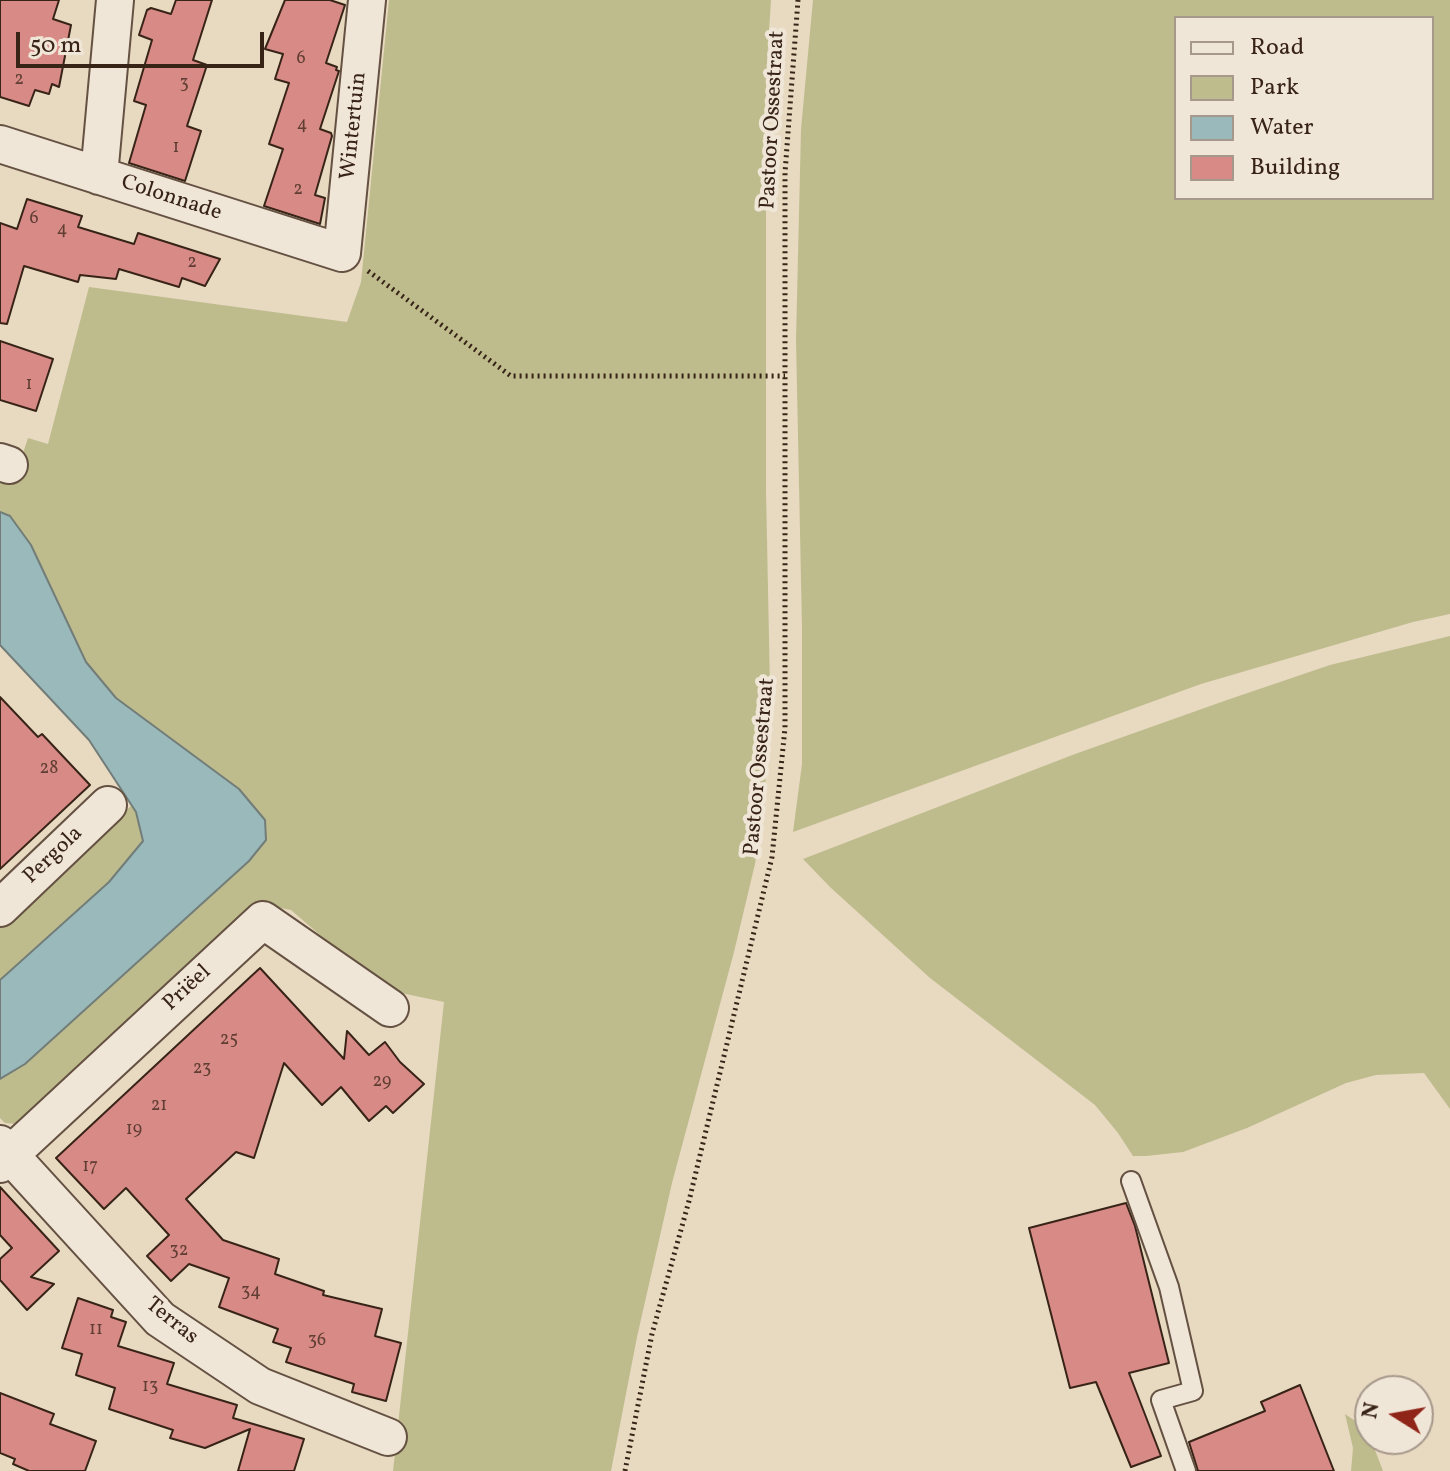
<!DOCTYPE html>
<html>
<head>
<meta charset="utf-8">
<style>
	body { margin:0 }
	#map { position:relative; width:1450px; height:1471px; overflow:hidden; background:#e8d9c1; font-family:Vollkorn,serif }
	canvas { display:block }
	.legend { position:absolute; left:1174px; top:16px; width:260px; height:184px; box-sizing:border-box; background:#f0e6d7; border:2px solid #a6988a; margin:0; padding:10px 14px; list-style:none; font-size:24px; color:#382417 }
	.legend li { display:flex; align-items:center; gap:16px; height:40px }
	.legend b { width:40px; border:2px solid #a6988a }
	.north { position:absolute; left:1354px; top:1375px; width:80px; height:80px; box-sizing:border-box; background:#f0e6d7; border:2px solid #a6988a; border-radius:50%; rotate:281deg; font-size:22px; font-weight:700; line-height:32px; text-align:center; color:#382417 }
	.north::after { content:''; display:block; margin:auto; width:28px; height:36px; background:#8f2418; clip-path:polygon(50% 0,100% 100%,50% 72%,0 100%) }
	.scale { position:absolute; left:16px; top:32px; width:248px; height:36px; box-sizing:border-box; border:4px solid #382417; border-top:0; padding-left:10px; font-size:24px; line-height:28px; white-space:nowrap; color:#382417; -webkit-text-stroke:6px #f0e6d7; paint-order:stroke }
</style>
</head>
<body>
<div id="map">
<canvas width="1450" height="1471"></canvas>
<ul class="legend">
<li><b style="height:10px;background:#f0e6d7"></b>Road</li>
<li><b style="height:22px;background:#bebc8d"></b>Park</li>
<li><b style="height:22px;background:#99b9ba"></b>Water</li>
<li><b style="height:22px;background:#d88a86"></b>Building</li>
</ul>
<div class="north">N</div>
<div class="scale">50 m</div>
</div>
<script>
const g = document.querySelector('canvas').getContext('2d');
g.lineJoin = 'round';
function fill(path, color) { g.fillStyle = color; g.fill(path, 'evenodd'); }
const toPath = rows => new Path2D(rows.map(r => 'M' + r).join(''));
function trace(path, color, width, dash) { g.strokeStyle = color; g.lineWidth = width; g.lineCap = dash ? 'butt' : 'round'; g.setLineDash(dash || []); g.stroke(path); }
function drawText(font, color, halo, rows, align = 'center') {
  g.font = font + ' Vollkorn,serif'; g.lineWidth = 8; g.setLineDash([]); g.textBaseline = 'middle'; g.strokeStyle = halo; g.fillStyle = color; for (const [text, x, y, turn = 0] of rows) {
    g.save(); g.translate(x, y); g.rotate((+turn || 0) * Math.PI / 180); g.textAlign = isNaN(turn) ? turn : align; if (halo) g.strokeText(text, 0, 0); g.fillText(text, 0, 0); g.restore();
  }
}
const green = toPath([
	[389,0,771,0,766,78,766,490,770,689,764,811,755,864,734,952,672,1183,637,1337,611,1471,393,1471,444,1002,401,993,342,954,291,910,265,905,17,1124,5,1123,0,1118,0,1078,25,1064,249,861,266,840,239,789,116,698,86,662,31,545,10,516,0,512,0,476,14,480,28,438,48,444,89,287,347,322,361,282],
	[813,0,1450,0,1450,614,1413,622,1201,684,793,832,802,764,802,628,796,340,801,129],
	[1176,18,1432,18,1432,198,1176,198],
	[1450,636,1450,1109,1424,1073,1376,1075,1346,1083,1247,1128,1183,1152,1146,1156,1133,1156,1118,1133,1095,1105,930,978,830,887,803,859,1075,754,1227,700,1330,665],
	[132,805,136,812,143,841,109,882,0,980,0,928],
	[1345,1414,1367,1429,1383,1471,1351,1471,1353,1448]
]);
const water = toPath([
	[0,512,10,516,31,545,86,662,116,698,239,789,265,820,266,840,249,861,25,1064,0,1079,0,980,109,882,143,841,136,812,89,740,0,645,0,512]
]);
const building = toPath([
	[0,0,59,0,53,19,71,25,59,87,52,84,49,94,35,90,29,106,0,97,0,0],
	[176,0,212,0,193,60,207,65,187,126,201,131,185,181,129,163,146,105,134,101,152,40,139,35,147,10,151,8,171,14,176,0],
	[285,0,330,0,345,5,326,63,337,67,336,70,339,71,320,129,331,133,332,136,315,195,325,198,320,224,264,206,283,149,269,144,289,83,275,79,283,54,265,49,285,0],
	[27,199,82,216,78,227,134,244,138,233,220,259,205,286,182,278,179,287,119,269,116,279,80,275,78,282,24,266,7,324,0,323,0,223,17,229,27,199],
	[0,341,53,359,36,411,0,400,0,341],
	[0,697,38,737,42,734,90,785,0,869,0,697],
	[260,968,344,1059,347,1031,369,1055,385,1042,400,1062,424,1084,393,1113,386,1106,369,1121,341,1087,322,1105,284,1063,254,1158,236,1152,186,1199,223,1240,279,1259,275,1274,324,1291,323,1295,382,1309,375,1336,401,1343,386,1401,352,1392,354,1384,286,1362,291,1348,273,1342,278,1329,219,1307,229,1278,189,1264,171,1281,147,1256,169,1235,126,1188,104,1209,56,1158,260,968],
	[0,1187,59,1251,31,1277,54,1284,27,1310,0,1280,0,1259,12,1248,0,1235,0,1187],
	[1126,1203,1135,1226,1169,1363,1129,1373,1161,1456,1131,1467,1096,1382,1070,1388,1029,1228,1126,1203],
	[78,1298,113,1310,111,1317,126,1322,118,1346,174,1363,167,1384,237,1405,233,1418,304,1439,294,1471,238,1471,250,1429,205,1448,170,1438,173,1430,109,1409,115,1388,76,1375,82,1354,62,1348,78,1298],
	[1300,1385,1334,1471,1198,1471,1189,1442,1265,1411,1261,1402,1300,1385],
	[0,1393,54,1414,50,1424,96,1441,85,1471,29,1471,13,1464,15,1459,0,1453,0,1393]
]);
const path = toPath([
	[368,271,511,376,785,376],
	[625,1471,652,1334,689,1201,772,857,785,728,785,173,798,0]
]);
const lane = toPath([
	[1131,1181,1169,1287,1193,1391,1161,1400,1186,1471]
]);
const street = toPath([
	[0,144,342,253,367,0],
	[99,176,115,0],
	[0,462,9,465],
	[0,908,108,805],
	[0,1144,160,1319,260,1386,388,1437],
	[0,1164,263,920,390,1008]
]);
const numberNames = [
	["6",301,60],
	["2",19,81],
	["3",184,85],
	["4",302,126],
	["1",176,149],
	["2",298,191],
	["6",34,220],
	["4",62,231],
	["2",192,264],
	["1",29,386],
	["28",49,770],
	["25",229,1041],
	["23",202,1070],
	["29",382,1083],
	["21",159,1107],
	["19",134,1131],
	["17",90,1168],
	["32",179,1252],
	["34",251,1293],
	["11",96,1331],
	["36",317,1342],
	["13",150,1388]
];
const streetNames = [
	["Pastoor Ossestraat",774,120,-87],
	["Wintertuin",355,126,-84],
	["Colonnade",171,199,18],
	["Pastoor Ossestraat",761,767,-85],
	["Pergola",54,856,-44],
	["Priëel",188,989,-43],
	["Terras",171,1322,39]
];
fill(green, '#bebc8d');
fill(water, '#99b9ba');
trace(water, '#727d79', 2);
fill(building, '#d88a86');
trace(building, '#382417', 2);
trace(lane, '#645142', 22);
trace(street, '#645142', 40);
trace(path, '#382417', 5, [2, 4]);
trace(lane, '#f0e6d7', 18);
trace(street, '#f0e6d7', 36);
drawText('18px', '#603e33', null, numberNames);
drawText('22px', '#382417', '#f0e6d7', streetNames);
</script>
</body>
</html>
